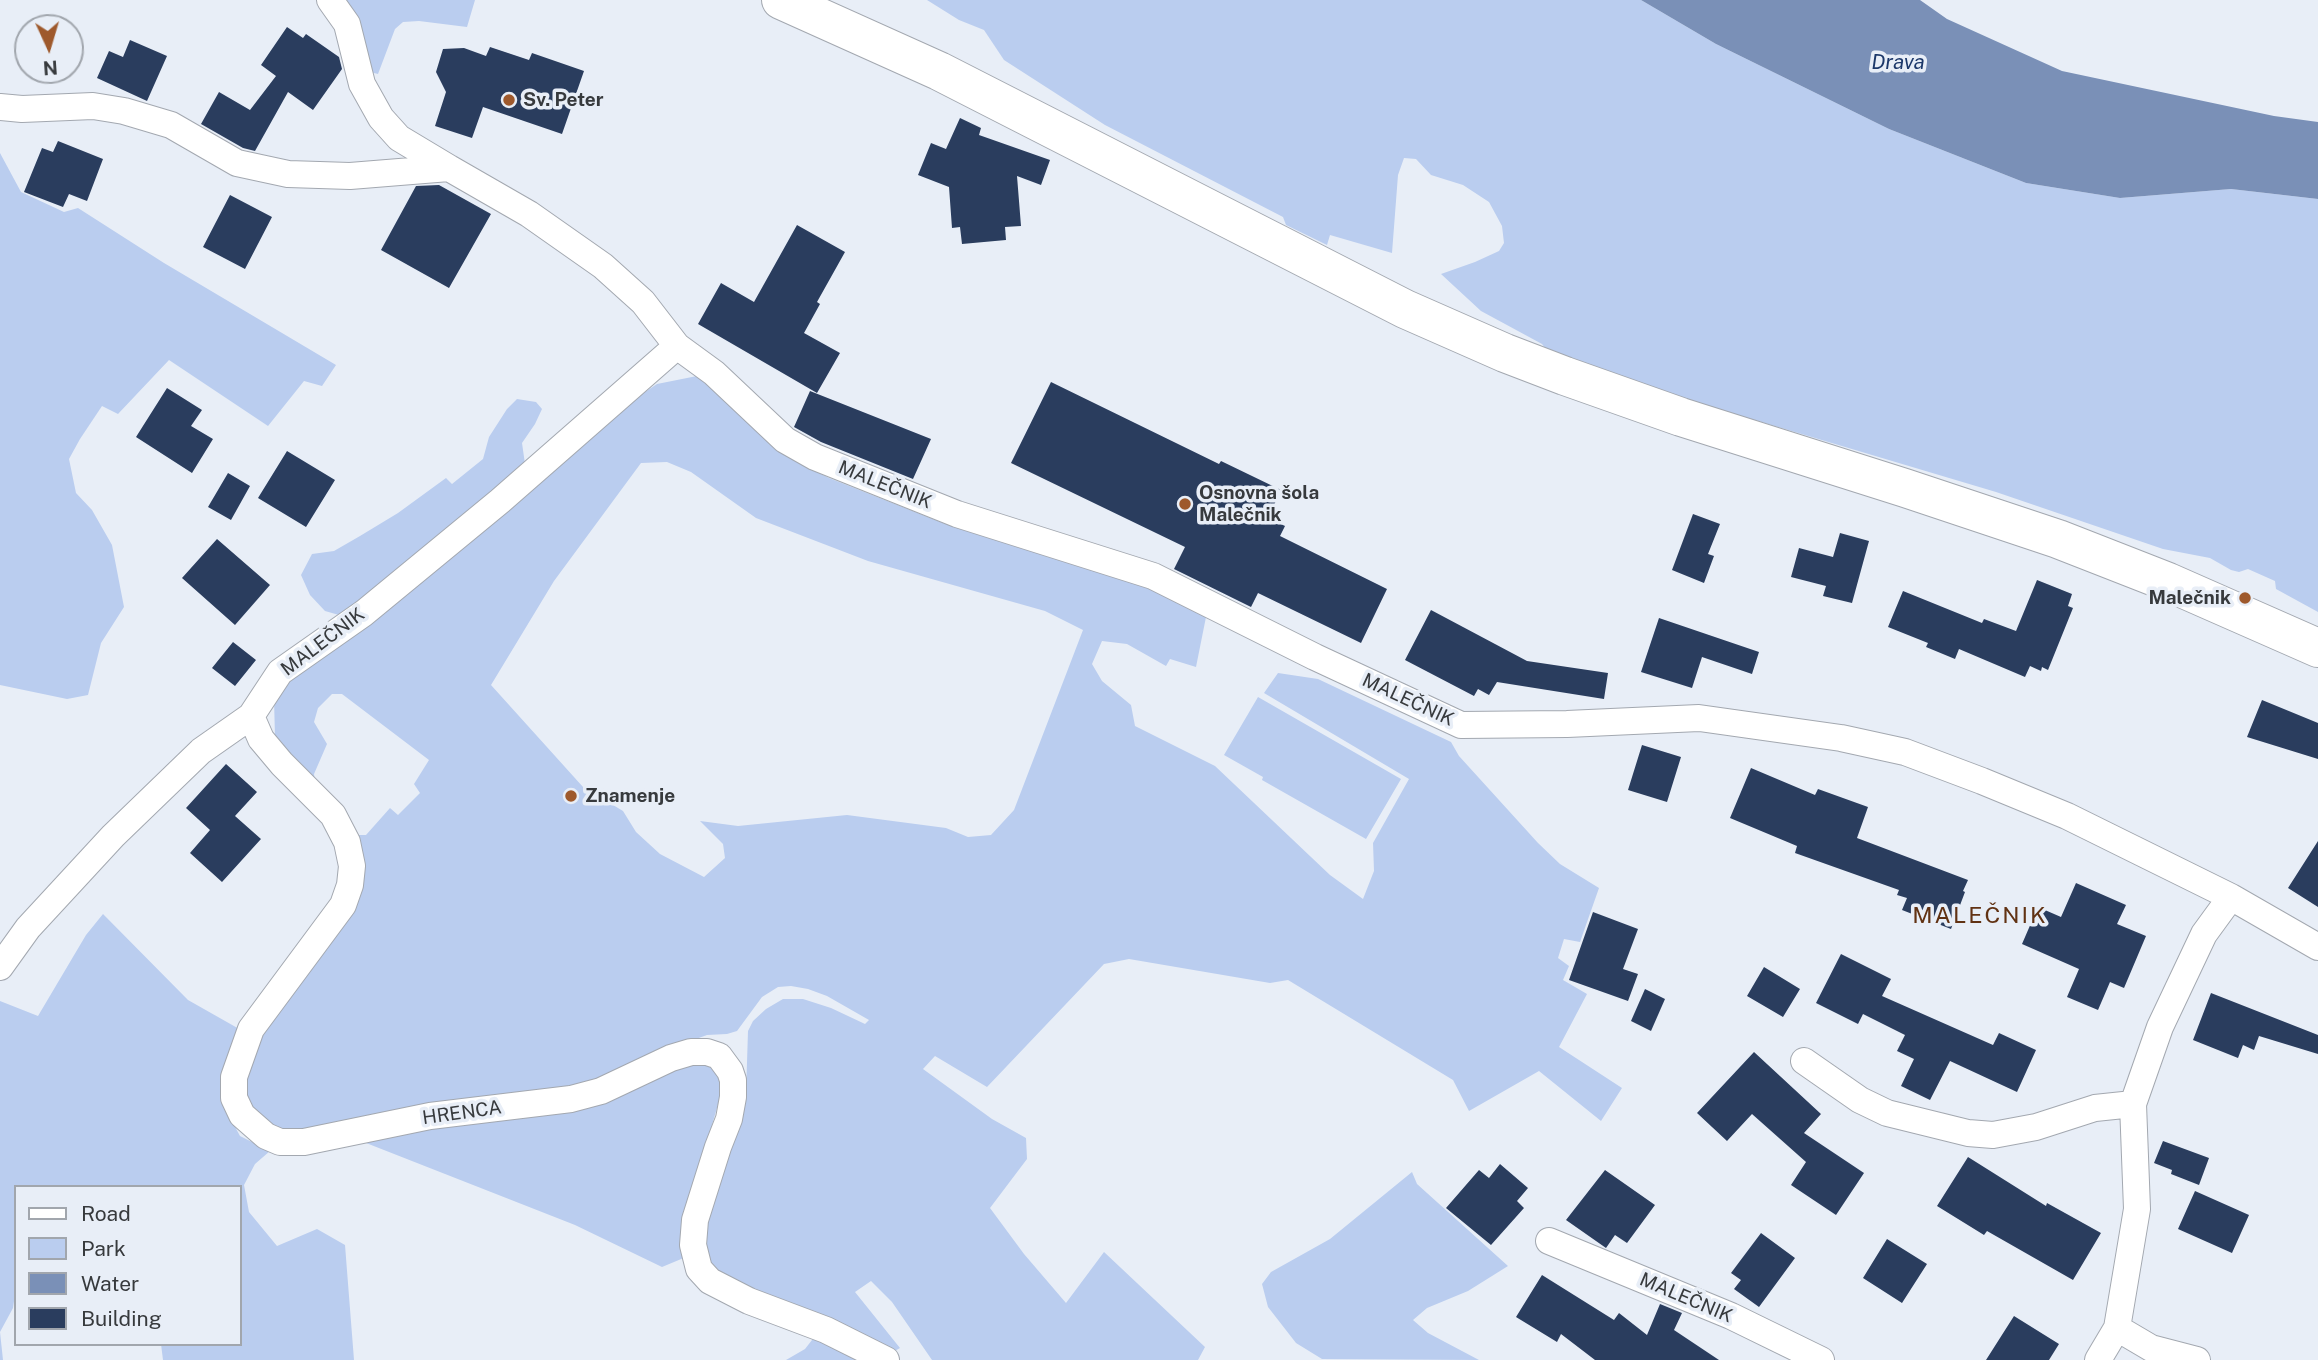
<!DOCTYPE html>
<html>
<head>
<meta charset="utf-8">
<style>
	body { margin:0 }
	#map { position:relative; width:2318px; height:1360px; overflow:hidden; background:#e8eef7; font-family:"Public Sans",sans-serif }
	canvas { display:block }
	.legend { position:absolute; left:14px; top:1185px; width:228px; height:161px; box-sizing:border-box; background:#e8eef7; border:2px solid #a1a6ad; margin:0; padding:9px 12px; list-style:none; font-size:21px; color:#373a3d }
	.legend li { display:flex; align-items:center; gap:14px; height:35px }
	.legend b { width:35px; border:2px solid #a1a6ad }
	.north { position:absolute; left:14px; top:14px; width:70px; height:70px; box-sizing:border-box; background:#e8eef7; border:2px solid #a1a6ad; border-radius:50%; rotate:176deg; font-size:19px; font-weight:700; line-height:28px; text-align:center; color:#373a3d }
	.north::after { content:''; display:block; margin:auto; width:24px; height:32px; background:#9e592c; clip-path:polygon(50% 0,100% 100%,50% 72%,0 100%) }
</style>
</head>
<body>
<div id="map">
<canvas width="2318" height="1360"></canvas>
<ul class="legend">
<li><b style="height:9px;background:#fff"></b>Road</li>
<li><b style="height:19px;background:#bacdef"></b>Park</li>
<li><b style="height:19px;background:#7a90b7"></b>Water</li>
<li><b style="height:19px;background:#2a3d5e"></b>Building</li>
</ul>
<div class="north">N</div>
</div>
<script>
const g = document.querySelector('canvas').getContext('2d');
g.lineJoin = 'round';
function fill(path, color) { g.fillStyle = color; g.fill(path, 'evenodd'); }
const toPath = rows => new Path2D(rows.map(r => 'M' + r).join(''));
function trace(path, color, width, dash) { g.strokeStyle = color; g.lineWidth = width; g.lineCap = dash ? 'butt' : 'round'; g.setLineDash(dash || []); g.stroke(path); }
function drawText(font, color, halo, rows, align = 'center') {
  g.font = font + ' "Public Sans",sans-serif'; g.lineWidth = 7; g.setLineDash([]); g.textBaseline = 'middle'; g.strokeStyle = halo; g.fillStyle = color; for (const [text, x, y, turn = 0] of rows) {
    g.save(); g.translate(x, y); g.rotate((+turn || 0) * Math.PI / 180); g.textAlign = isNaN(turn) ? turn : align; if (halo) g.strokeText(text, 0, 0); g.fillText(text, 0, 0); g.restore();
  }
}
const green = toPath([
	[340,0,475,0,467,27,419,21,403,22,395,29,378,74,366,71],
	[927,0,1641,0,1716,44,1889,129,2026,183,2120,198,2231,189,2318,199,2318,612,2276,589,2275,581,2248,569,2239,572,2231,570,2210,558,2163,549,1996,492,1634,384,1552,357,1542,344,1481,311,1441,274,1475,262,1499,251,1504,243,1502,226,1489,202,1463,185,1431,175,1416,159,1404,158,1398,175,1392,253,1330,235,1327,245,1286,225,1283,217,1105,125,1004,60,984,30,959,20],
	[0,153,21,192,64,212,78,208,164,263,336,365,322,386,304,381,268,426,169,360,118,414,102,406,80,439,69,459,76,493,92,510,112,545,124,607,101,643,88,695,67,699,0,685],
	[697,376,712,386,742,418,773,443,802,464,829,478,943,523,1044,550,1130,578,1207,612,1196,667,1170,659,1166,666,1127,644,1102,641,1092,664,1102,681,1131,705,1135,726,1215,766,1330,875,1363,899,1374,871,1373,843,1409,779,1264,693,1278,673,1318,679,1451,742,1459,756,1538,843,1560,864,1599,888,1580,942,1564,939,1558,958,1569,966,1563,980,1587,994,1559,1047,1622,1088,1601,1121,1539,1071,1469,1111,1453,1080,1288,980,1270,983,1129,959,1104,964,987,1087,935,1056,923,1069,992,1119,1026,1138,1027,1159,990,1208,1024,1254,1066,1303,1104,1252,1205,1347,1198,1360,932,1360,892,1302,871,1281,855,1292,900,1348,893,1352,830,1318,745,1288,725,1277,707,1258,702,1241,731,1128,746,1094,748,1031,753,1021,766,1009,783,999,803,999,831,1008,865,1024,869,1020,827,996,808,989,791,986,778,987,762,997,737,1031,727,1034,707,1035,671,1048,600,1084,282,1134,267,1126,248,1103,243,1071,255,1044,307,968,354,835,366,835,390,808,398,815,420,793,414,784,429,760,342,694,332,694,318,708,314,722,327,744,314,774,315,782,275,737,274,699,290,674,615,412,657,384],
	[667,462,691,472,756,518,868,561,1045,611,1083,630,1014,810,991,835,968,837,946,828,847,815,738,826,700,821,723,844,725,858,704,877,660,854,636,832,623,811,583,787,491,685,554,581,641,463],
	[517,399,536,402,542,409,535,424,522,443,525,464,381,591,339,615,325,611,310,595,301,575,312,554,334,551,360,536,398,513,446,478,452,484,483,459,489,437,507,409],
	[1258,697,1401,779,1366,839,1262,780,1263,777,1224,755],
	[103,914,188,1000,241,1030,226,1110,240,1136,270,1151,255,1164,244,1185,249,1212,277,1246,317,1229,345,1245,354,1360,163,1360,161,1344,240,1344,240,1187,16,1187,16,1287,13,1308,0,1332,3,1360,0,1360,0,1001,38,1016,86,935],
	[687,1058,717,1064,722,1090,683,1227,686,1257,662,1267,575,1225,361,1141],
	[1412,1172,1417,1184,1508,1266,1468,1291,1427,1308,1413,1320,1428,1333,1479,1360,1322,1359,1296,1343,1268,1307,1262,1284,1271,1272,1330,1239],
	[819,1331,866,1360,786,1360,805,1349]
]);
const water = toPath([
	[1641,0,1920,0,1947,19,2062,71,2274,116,2318,122,2318,199,2231,189,2120,198,2026,183,1889,129,1716,44]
]);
const building = toPath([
	[287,27,303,38,306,34,339,57,342,69,313,110,288,92,255,151,243,148,201,124,219,92,250,110,276,76,261,65],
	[130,40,167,56,147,101,97,78,109,51,123,57],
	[490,47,529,60,532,53,584,71,562,134,483,107,472,138,435,126,446,92,436,72,443,49,464,48,486,56],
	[960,118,981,128,979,135,1050,160,1041,185,1017,176,1021,226,1005,227,1006,240,962,244,960,227,952,228,949,187,918,175,931,143,946,149],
	[58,141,103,159,87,201,69,194,63,207,24,192,42,148,53,152],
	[439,185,491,214,449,288,381,250,416,186],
	[230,195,272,217,245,269,203,247],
	[797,225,845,252,817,302,820,304,804,333,840,353,817,393,698,324,721,283,754,302],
	[1051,382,1219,464,1221,461,1281,490,1268,518,1285,526,1280,536,1387,589,1361,643,1258,593,1251,607,1174,569,1185,547,1011,463],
	[167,388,202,410,191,426,213,439,192,473,136,437],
	[810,391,931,439,913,479,821,442,794,427],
	[287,451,335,480,306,527,258,498],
	[228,473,250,486,231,520,208,507],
	[1693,514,1720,524,1708,554,1714,556,1704,583,1672,570],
	[1840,533,1869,541,1852,603,1823,596,1826,586,1791,577,1799,548,1833,557],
	[217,539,270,585,235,625,182,578],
	[2037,580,2072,594,2068,606,2073,608,2048,670,2042,667,2041,671,2030,666,2025,677,1959,649,1955,659,1926,647,1928,643,1888,627,1903,591,1982,623,1984,619,2016,631],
	[1431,610,1527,661,1608,673,1604,699,1497,682,1489,695,1478,689,1474,696,1405,660],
	[1659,618,1759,652,1752,674,1702,657,1692,688,1641,672],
	[233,642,256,660,235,686,212,668],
	[2262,700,2318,723,2318,759,2247,737],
	[1642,745,1681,757,1667,802,1628,790],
	[226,764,257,792,235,816,261,839,222,882,190,853,210,830,186,808],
	[1751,768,1815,795,1818,789,1868,807,1857,838,1968,880,1963,891,1965,892,1951,929,1902,910,1907,898,1897,895,1899,890,1795,853,1797,846,1730,818],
	[2318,841,2318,907,2288,888],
	[2076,883,2126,905,2117,924,2146,936,2124,988,2110,982,2098,1010,2067,997,2079,969,2022,944,2038,907,2061,917],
	[1593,912,1638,929,1623,969,1638,974,1628,1001,1569,980],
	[1841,954,1891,979,1882,996,1993,1045,1999,1033,2036,1050,2017,1092,1950,1061,1930,1100,1901,1086,1914,1059,1897,1051,1905,1035,1863,1014,1858,1024,1816,1003],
	[1764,967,1800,989,1783,1017,1747,996],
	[1645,989,1665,999,1651,1031,1631,1021],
	[2211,993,2318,1035,2318,1054,2259,1036,2254,1050,2243,1045,2238,1058,2193,1040],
	[1754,1052,1821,1114,1804,1133,1864,1173,1836,1215,1791,1185,1806,1162,1752,1114,1727,1141,1697,1113],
	[2163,1141,2209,1158,2199,1185,2171,1174,2172,1170,2154,1163],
	[1968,1157,2046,1206,2047,1203,2101,1233,2073,1280,1987,1231,1984,1235,1937,1206],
	[1500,1164,1528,1188,1517,1201,1524,1208,1491,1245,1446,1208,1479,1170,1489,1178],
	[1605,1170,1655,1205,1627,1243,1615,1235,1606,1248,1566,1220],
	[2195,1191,2249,1215,2232,1253,2178,1229],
	[1761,1233,1795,1258,1759,1307,1734,1289,1741,1280,1731,1273],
	[1887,1239,1927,1264,1902,1303,1863,1278],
	[1542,1275,1614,1320,1619,1313,1647,1335,1660,1304,1682,1313,1674,1330,1719,1360,1595,1360,1561,1334,1557,1342,1516,1317],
	[2014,1316,2059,1344,2049,1360,1986,1360]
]);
const street = toPath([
	[330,0,347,24,362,84,381,118,399,138,449,168],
	[0,107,22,109,93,106,124,111,171,125,237,163,288,174,350,176,449,168,529,214,603,266,643,302,677,346,714,373,785,440,815,457,957,514,1153,576,1315,657,1461,725,1567,724,1699,718,1841,738,1905,752,1982,781,2067,816,2231,897,2318,947],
	[251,716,261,739,282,764,333,815,347,842,352,866,350,885,343,905,251,1029,234,1077,234,1098,242,1115,266,1136,280,1142,304,1142,430,1116,571,1099,601,1091,671,1058,691,1052,707,1052,719,1056,730,1071,733,1080,733,1097,729,1119,718,1147,695,1220,693,1245,699,1269,710,1281,749,1301,826,1330,886,1360],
	[0,967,28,928,113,836,201,751,251,716,280,672,364,613,500,501,677,346],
	[1804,1061,1860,1100,1887,1113,1968,1133,1993,1135,2036,1127,2095,1108,2133,1104],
	[1549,1241,1731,1316,1821,1360],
	[2117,1328,2151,1348,2197,1360],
	[2098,1360,2117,1328,2137,1209,2133,1104,2160,1027,2204,934,2231,897]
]);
const secondary = toPath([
	[781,0,939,71,1405,309,1505,353,1565,376,1681,417,1905,488,2058,539,2168,582,2318,648]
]);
const markers = [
	[509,100,7,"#9e592c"],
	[1185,504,7,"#9e592c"],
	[2245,598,7,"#9e592c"],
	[571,796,7,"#9e592c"]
];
const poiNames = [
	["Sv. Peter",523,100],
	["Osnovna šola",1199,493],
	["Malečnik",1199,515],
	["Malečnik",2231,598,"right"],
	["Znamenje",585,796]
];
const streetNames = [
	["MALEČNIK",885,485,22],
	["MALEČNIK",323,642,-37],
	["MALEČNIK",1408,700,25],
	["HRENCA",462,1113,-8],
	["MALEČNIK",1686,1298,23]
];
const waterNames = [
	["Drava",1898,63]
];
const quarterNames = [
	["MALEČNIK",1980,916]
];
fill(green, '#bacdef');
fill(water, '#7a90b7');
fill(building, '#2a3d5e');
trace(street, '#a3a8b0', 28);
trace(secondary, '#a3a8b0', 40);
trace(street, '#fff', 26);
trace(secondary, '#fff', 38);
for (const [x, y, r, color] of markers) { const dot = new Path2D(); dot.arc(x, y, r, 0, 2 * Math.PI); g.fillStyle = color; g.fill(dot); trace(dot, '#e8eef7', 2.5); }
drawText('bold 19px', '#373a3d', '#e8eef7', poiNames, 'left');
drawText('19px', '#373a3d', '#e8eef7', streetNames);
drawText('italic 21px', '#1c386a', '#e8eef7', waterNames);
g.letterSpacing = '2px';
drawText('23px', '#613213', '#e8eef7', quarterNames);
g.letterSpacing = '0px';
</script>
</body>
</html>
